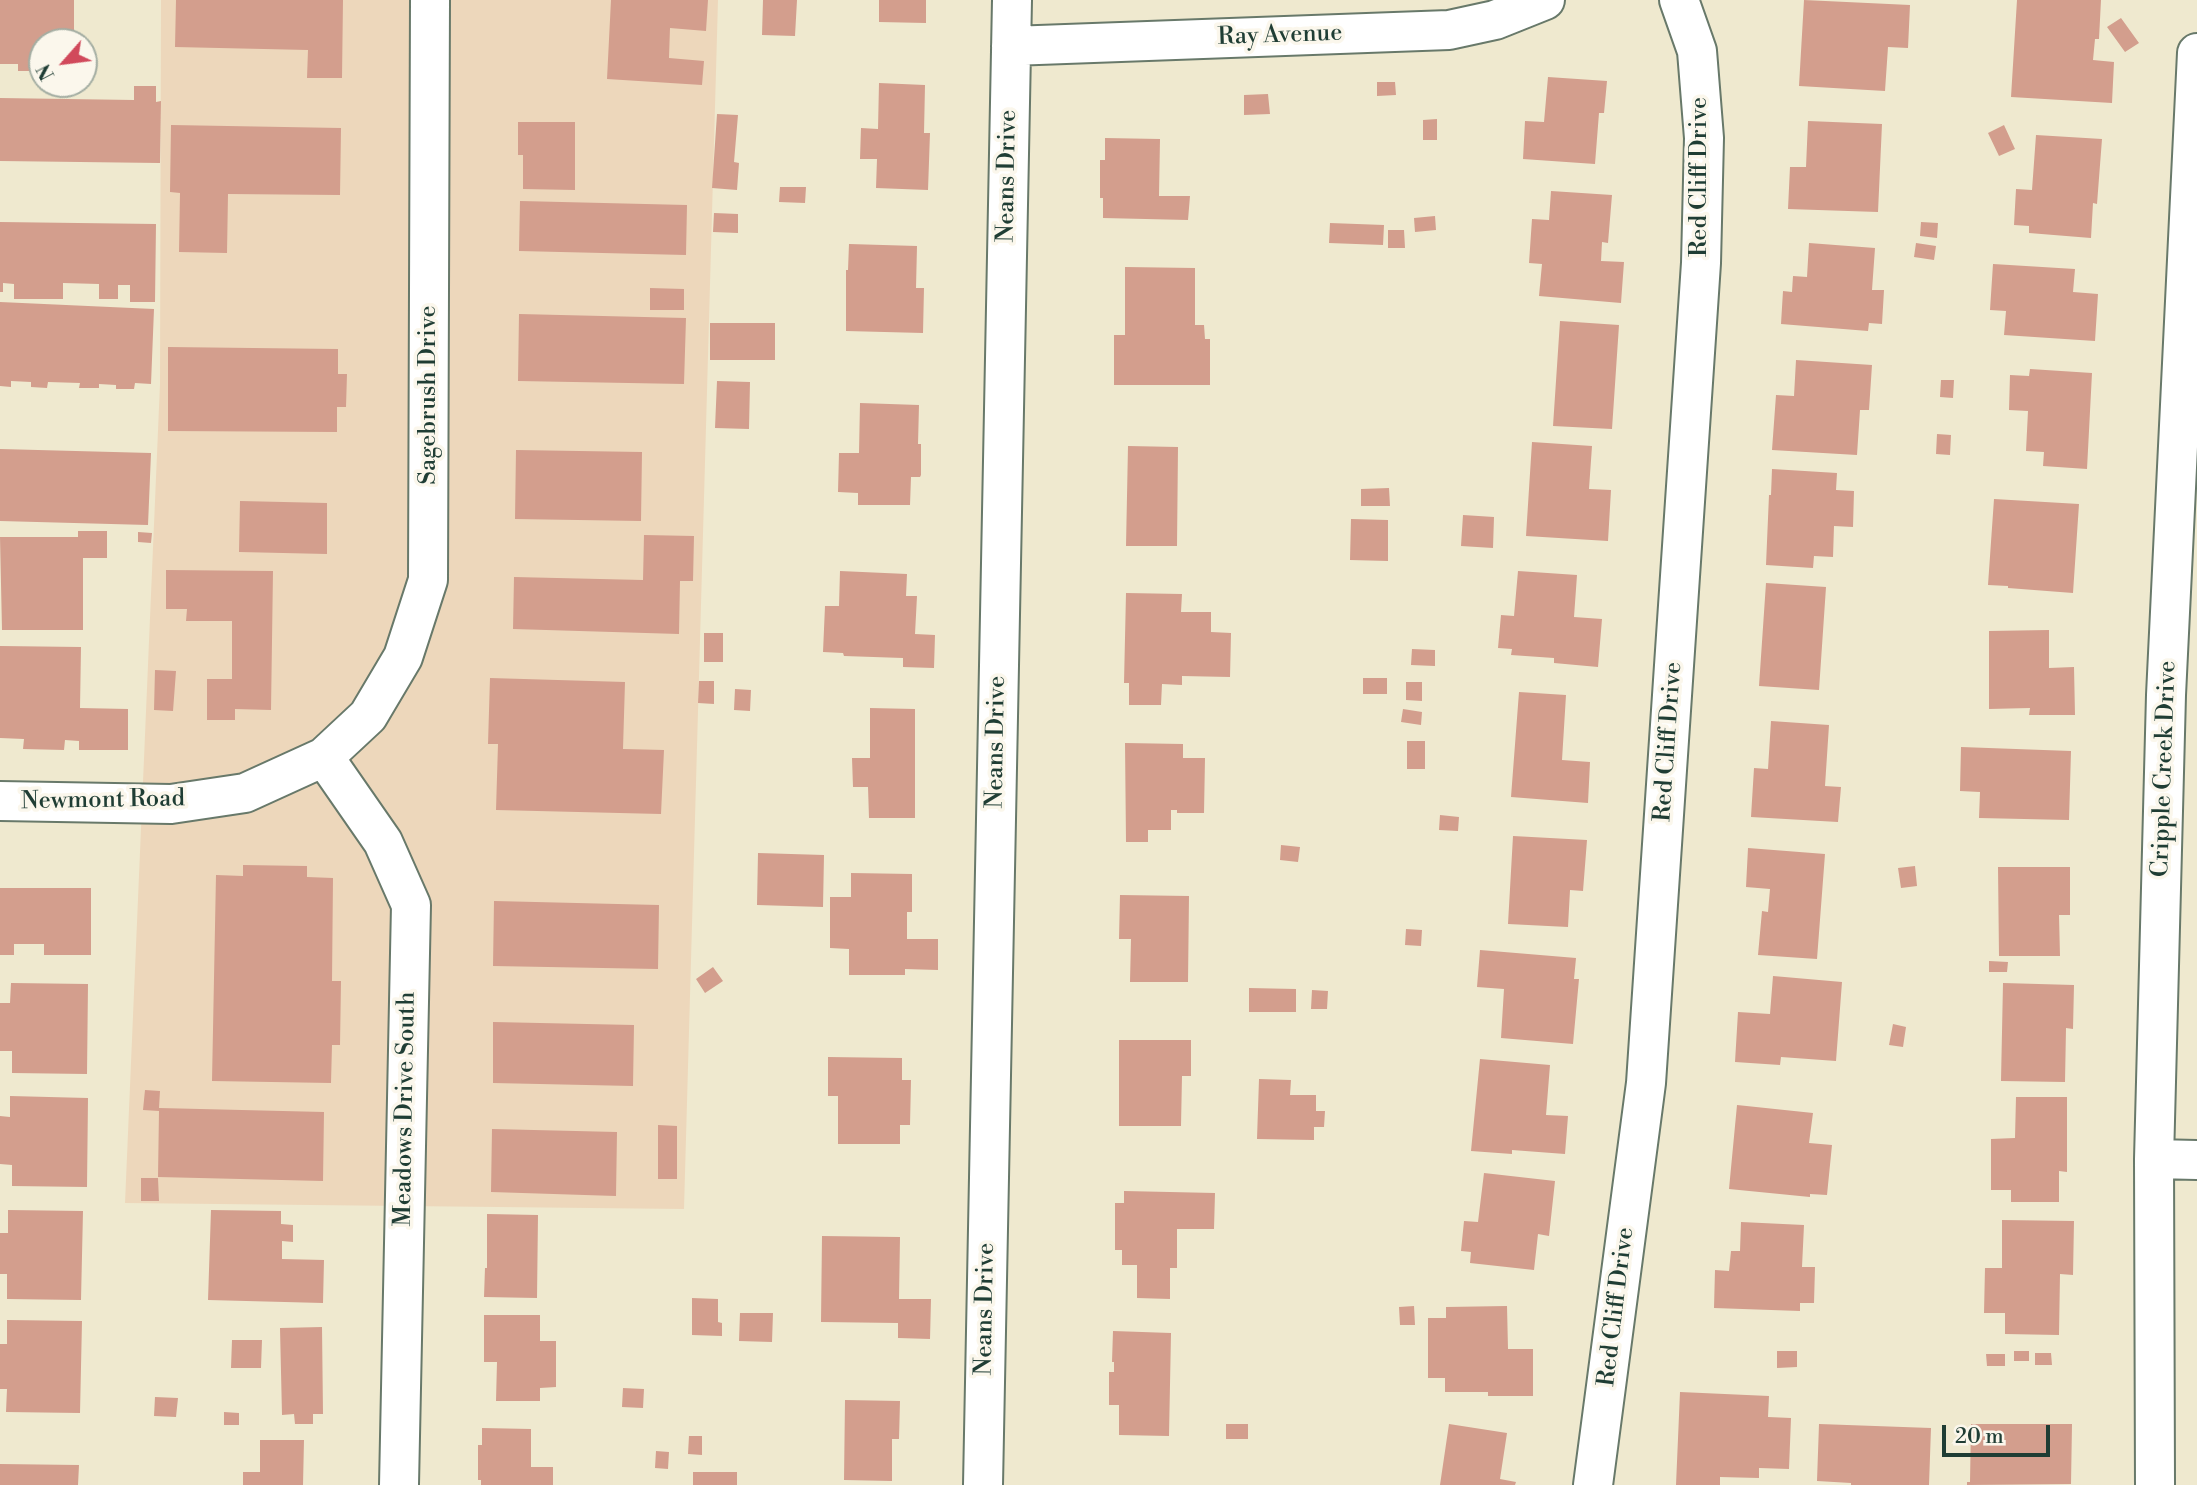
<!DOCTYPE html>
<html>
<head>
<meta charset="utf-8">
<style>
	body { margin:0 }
	#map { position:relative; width:2197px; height:1485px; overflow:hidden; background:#efe9cf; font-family:"Libre Bodoni",serif }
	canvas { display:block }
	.north { position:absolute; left:28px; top:28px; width:70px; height:70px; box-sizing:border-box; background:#fbf7ec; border:2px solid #a3ada2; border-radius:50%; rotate:242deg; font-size:19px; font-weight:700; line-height:28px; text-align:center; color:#1f3d34 }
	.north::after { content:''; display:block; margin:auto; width:24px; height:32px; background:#d1495b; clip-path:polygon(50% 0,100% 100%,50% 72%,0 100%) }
	.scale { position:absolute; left:1942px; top:1425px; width:108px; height:32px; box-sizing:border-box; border:4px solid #1f3d34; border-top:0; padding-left:9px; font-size:21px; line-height:24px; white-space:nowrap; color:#1f3d34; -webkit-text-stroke:5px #fbf7ec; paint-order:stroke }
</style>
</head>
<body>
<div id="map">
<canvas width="2197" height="1485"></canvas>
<div class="north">N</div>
<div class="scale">20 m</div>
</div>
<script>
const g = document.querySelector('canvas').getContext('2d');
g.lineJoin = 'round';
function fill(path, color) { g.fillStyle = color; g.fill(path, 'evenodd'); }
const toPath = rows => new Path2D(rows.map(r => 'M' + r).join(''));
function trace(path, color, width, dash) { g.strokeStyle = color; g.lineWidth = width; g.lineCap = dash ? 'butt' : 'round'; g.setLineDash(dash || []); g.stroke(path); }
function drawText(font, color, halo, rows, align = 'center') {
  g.font = font + ' "Libre Bodoni",serif'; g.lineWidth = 7; g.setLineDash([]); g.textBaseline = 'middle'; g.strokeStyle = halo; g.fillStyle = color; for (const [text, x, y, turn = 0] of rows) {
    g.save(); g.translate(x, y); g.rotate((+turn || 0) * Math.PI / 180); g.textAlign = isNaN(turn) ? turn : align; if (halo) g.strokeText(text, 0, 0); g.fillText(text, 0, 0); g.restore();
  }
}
const built = toPath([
	[161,0,718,0,684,1209,125,1203,160,384]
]);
const building = toPath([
	[0,0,74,0,74,42,42,42,42,64,40,64,40,71,18,71,18,64,0,64],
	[176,0,343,0,342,78,307,78,308,50,175,47],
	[611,0,708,0,706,31,670,28,669,58,704,61,702,85,607,79],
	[763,0,797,0,795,36,762,35],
	[879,0,926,0,926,23,879,22],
	[1804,0,1910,5,1908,48,1888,47,1885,91,1799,86],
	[2017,0,2101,0,2099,39,2095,39,2093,60,2114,62,2112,103,2011,97],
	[2121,18,2139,43,2125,52,2107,27],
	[1548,77,1607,81,1604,113,1599,113,1595,164,1523,159,1525,121,1544,122],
	[1377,82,1395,82,1396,95,1377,96],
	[879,83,925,85,924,133,930,133,928,190,876,188,877,159,860,159,861,128,878,129],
	[134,86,156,86,156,102,161,101,160,163,0,161,0,98,134,100],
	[1268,94,1270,114,1244,115,1244,95],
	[717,114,738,115,734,162,739,163,737,190,712,188],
	[1437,119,1437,140,1423,140,1423,120],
	[1808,121,1882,124,1878,212,1788,209,1790,167,1806,167],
	[518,122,575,122,575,190,523,189,523,155,518,155],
	[171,125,341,128,340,195,228,194,227,253,179,252,180,193,170,192],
	[2004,125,2015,149,1999,156,1988,133],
	[2036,135,2102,139,2097,204,2093,203,2091,238,2029,233,2029,226,2014,225,2016,189,2032,190],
	[1105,138,1160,139,1159,196,1190,196,1188,220,1103,218,1103,198,1100,198,1100,160,1105,160],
	[780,187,806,187,805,203,779,202],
	[1551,191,1612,195,1608,243,1602,242,1601,261,1624,262,1621,303,1539,296,1542,264,1529,263,1532,219,1549,220],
	[520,201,687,205,686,255,519,251],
	[714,213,738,214,738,233,713,232],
	[1435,216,1436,230,1415,232,1414,218],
	[0,222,156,224,155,302,130,302,130,285,118,285,118,299,99,299,99,284,63,283,63,299,14,299,14,284,3,283,3,292,0,292],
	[1921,222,1938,223,1937,238,1920,236],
	[1330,223,1384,225,1383,245,1329,243],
	[1388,230,1404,230,1405,248,1388,248],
	[1809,243,1875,248,1872,290,1884,290,1882,324,1869,323,1868,331,1781,324,1783,291,1792,292,1793,276,1807,277],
	[1916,243,1936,246,1934,260,1914,257],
	[849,244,917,246,916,288,924,288,923,333,846,331,846,270,848,270],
	[1993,264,2075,269,2073,292,2098,294,2095,341,2004,335,2006,311,1990,310],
	[1125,267,1195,268,1195,325,1204,325,1205,339,1210,339,1210,385,1114,385,1114,335,1125,335],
	[650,288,684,289,684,310,650,310],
	[0,302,154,309,151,384,135,383,134,389,116,389,116,385,99,384,99,388,79,388,80,383,48,382,47,388,31,387,31,382,11,381,11,387,0,386],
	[519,314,686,318,684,384,518,381],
	[1560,321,1619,325,1612,429,1553,426],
	[710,323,775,323,775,360,710,360],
	[168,347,338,349,338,374,347,374,346,407,337,407,337,432,168,431],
	[1796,360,1872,365,1869,410,1860,410,1857,455,1772,450,1776,395,1794,396],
	[2030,369,2092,373,2087,469,2043,466,2044,452,2026,451,2028,411,2009,410,2010,375,2029,376],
	[1941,380,1954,380,1953,398,1940,397],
	[717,381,750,382,749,429,715,428],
	[860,403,919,405,918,444,921,444,921,475,920,477,911,477,910,505,858,505,858,493,838,492,839,453,859,453],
	[1937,434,1951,435,1950,455,1936,454],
	[1532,442,1592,446,1589,489,1611,490,1608,541,1526,536],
	[1128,446,1178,447,1177,546,1126,546],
	[0,449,151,453,148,525,0,521],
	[516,450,642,452,641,521,515,519],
	[1772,469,1837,473,1836,490,1854,491,1853,527,1834,526,1833,557,1814,556,1813,568,1766,565,1769,495,1771,495],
	[1389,488,1390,506,1361,506,1361,489],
	[1994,499,2079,504,2073,593,2008,588,2008,586,1988,585],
	[240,501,327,503,327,554,239,552],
	[1463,515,1494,517,1493,548,1461,546],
	[1351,519,1388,520,1388,561,1350,560],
	[78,531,107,531,107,558,83,558,83,630,2,630,0,537,78,537],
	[138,532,152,533,151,543,138,542],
	[644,535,694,536,693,581,680,581,679,634,513,629,514,577,643,580],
	[166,570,273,571,271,710,235,709,235,720,207,720,207,679,232,679,232,621,186,621,187,609,166,609],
	[840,571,907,574,906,596,917,596,915,634,935,635,934,668,903,667,903,658,844,656,843,653,823,652,825,606,839,606],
	[1518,571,1577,575,1574,617,1602,619,1598,667,1554,663,1554,658,1511,655,1512,649,1498,648,1501,615,1514,616],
	[1766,583,1826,587,1819,690,1759,686],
	[1126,593,1182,594,1181,612,1211,612,1211,632,1231,633,1230,677,1182,676,1182,685,1162,684,1161,705,1129,705,1129,683,1124,683],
	[2049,630,2049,668,2074,667,2075,715,2029,715,2030,708,1989,709,1989,631],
	[704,633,723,633,723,662,704,662],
	[0,646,81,647,80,708,128,709,128,750,79,750,79,741,65,740,64,750,23,749,24,739,0,738],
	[1412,649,1435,650,1435,666,1411,665],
	[155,670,176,671,173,711,154,710],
	[490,678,625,682,623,749,664,750,661,814,496,810,498,744,488,744],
	[1363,678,1387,678,1387,694,1363,694],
	[699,681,714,681,714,704,698,703],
	[1406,682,1422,682,1422,701,1406,700],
	[735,689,751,690,750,711,734,710],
	[1519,692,1566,695,1562,760,1590,762,1588,803,1511,797],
	[870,708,915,709,915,818,869,818,868,787,853,787,852,758,870,758],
	[1403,709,1422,712,1421,725,1401,722],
	[1771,721,1829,725,1825,786,1841,787,1838,822,1751,817,1754,768,1768,769],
	[1407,741,1425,741,1425,769,1407,769],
	[1125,743,1183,744,1183,758,1205,758,1204,813,1177,813,1177,810,1171,810,1171,830,1148,830,1148,842,1126,842],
	[1961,747,2071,751,2069,820,1979,818,1980,792,1960,791],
	[1440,815,1459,817,1458,831,1439,830],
	[1513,836,1587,840,1583,891,1570,890,1568,927,1508,924],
	[1281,845,1300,847,1298,862,1280,860],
	[1748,848,1825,854,1817,959,1758,955,1762,911,1768,912,1770,889,1746,887],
	[758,853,824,855,823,907,757,905],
	[243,865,307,866,307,877,333,878,332,981,341,981,340,1045,332,1045,331,1083,212,1081,216,875,243,876],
	[1915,866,1917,886,1901,888,1898,868],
	[1998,867,2070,867,2070,915,2059,915,2060,956,1999,956],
	[851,873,912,874,912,912,907,912,907,939,938,939,938,970,905,969,905,975,849,975,849,949,830,948,830,897,851,897],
	[0,888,91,888,91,955,44,955,44,944,14,944,14,955,0,955],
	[1120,895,1189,896,1188,982,1130,982,1131,939,1119,939],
	[494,901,659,905,658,969,493,966],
	[1406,929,1422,930,1421,946,1405,945],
	[1480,950,1576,958,1574,979,1579,979,1573,1044,1501,1038,1504,989,1477,987],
	[1989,961,2008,962,2007,972,1989,972],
	[713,967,723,981,705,993,696,979],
	[1773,976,1842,982,1836,1061,1781,1057,1780,1065,1735,1062,1738,1012,1770,1014],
	[11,983,88,984,87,1074,12,1073,12,1051,0,1051,0,1003,10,1003],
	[2003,983,2074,985,2073,1029,2066,1028,2065,1082,2001,1081],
	[1249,988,1296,989,1296,1012,1249,1012],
	[1312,990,1328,991,1327,1009,1311,1009],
	[493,1022,634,1025,633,1086,493,1083],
	[1893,1024,1906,1027,1903,1047,1889,1045],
	[1119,1040,1191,1040,1191,1076,1182,1076,1181,1126,1119,1126],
	[828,1057,902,1058,902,1080,911,1080,910,1125,900,1125,900,1144,838,1144,838,1096,828,1096],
	[1480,1059,1550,1065,1546,1115,1568,1116,1565,1154,1512,1150,1512,1154,1471,1151],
	[1259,1079,1291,1080,1290,1095,1316,1095,1316,1111,1325,1111,1324,1127,1314,1127,1314,1140,1257,1139],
	[145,1090,160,1091,159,1108,324,1112,323,1181,158,1177,159,1111,143,1110],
	[10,1096,88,1098,87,1187,12,1186,12,1165,0,1164,0,1116,10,1117],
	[2016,1097,2067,1097,2067,1172,2059,1171,2059,1202,2011,1202,2011,1190,1991,1190,1991,1139,2015,1138],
	[1737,1105,1813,1113,1809,1143,1832,1145,1827,1195,1810,1194,1810,1197,1729,1189],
	[658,1125,677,1126,677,1179,658,1179],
	[492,1129,617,1132,616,1196,491,1192],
	[1484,1173,1555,1181,1549,1236,1538,1234,1534,1270,1470,1263,1471,1252,1461,1251,1464,1221,1478,1222],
	[141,1178,158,1178,159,1201,141,1201],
	[1124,1191,1215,1193,1214,1229,1177,1229,1177,1268,1170,1268,1170,1299,1137,1298,1137,1265,1122,1265,1122,1250,1115,1250,1115,1203,1124,1203],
	[8,1210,83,1211,81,1300,7,1299,7,1274,0,1274,0,1233,8,1233],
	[211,1210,281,1211,281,1224,293,1225,293,1242,282,1241,282,1259,324,1260,323,1303,208,1300],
	[487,1214,538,1215,537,1298,484,1297,485,1268,487,1268],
	[2002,1220,2074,1221,2073,1275,2060,1274,2059,1335,2005,1334,2005,1313,1984,1313,1985,1268,2002,1268],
	[1741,1222,1804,1225,1802,1267,1815,1267,1814,1303,1800,1303,1800,1311,1714,1308,1715,1270,1729,1271,1731,1251,1740,1251],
	[822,1236,900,1237,899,1299,931,1299,930,1339,898,1338,898,1323,821,1322],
	[692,1298,718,1299,718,1322,722,1323,722,1336,692,1335],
	[1414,1306,1415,1325,1400,1325,1399,1307],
	[1507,1306,1508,1349,1533,1349,1533,1396,1488,1396,1488,1392,1445,1392,1445,1378,1428,1378,1428,1318,1446,1318,1446,1307],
	[740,1313,773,1313,772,1342,739,1341],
	[484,1315,540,1315,540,1341,556,1341,556,1387,540,1388,540,1401,496,1401,497,1362,484,1362],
	[7,1320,82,1321,80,1413,6,1412,7,1389,0,1389,0,1344,7,1344],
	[322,1327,323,1414,313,1414,313,1424,295,1424,294,1414,282,1415,280,1328],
	[1113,1331,1171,1333,1169,1436,1119,1435,1119,1405,1109,1405,1109,1372,1114,1372,1114,1362,1112,1362],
	[232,1340,262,1340,261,1368,231,1368],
	[1777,1351,1797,1351,1797,1367,1777,1368],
	[2014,1351,2029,1351,2029,1361,2014,1361],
	[2035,1353,2051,1353,2052,1365,2035,1365],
	[1986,1354,2005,1354,2005,1366,1987,1366],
	[623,1388,644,1389,643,1408,622,1407],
	[1680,1392,1769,1396,1768,1417,1791,1418,1789,1469,1759,1468,1759,1478,1720,1477,1720,1485,1676,1485],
	[155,1397,178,1398,176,1417,154,1416],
	[845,1400,900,1401,899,1439,892,1439,892,1481,844,1480],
	[224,1412,239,1413,239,1425,224,1425],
	[1226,1424,1248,1424,1248,1439,1226,1439],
	[1449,1424,1507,1433,1500,1479,1516,1482,1515,1485,1440,1485],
	[1819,1424,1931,1428,1929,1485,1851,1485,1851,1483,1817,1481],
	[1971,1424,2072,1424,2071,1484,1967,1485,1967,1482,1970,1482],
	[482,1428,531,1429,531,1467,553,1467,553,1485,481,1485,481,1480,478,1480,478,1445,482,1445],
	[689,1436,702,1436,702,1455,688,1454],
	[260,1440,304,1440,303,1485,243,1485,243,1472,260,1472],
	[656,1451,669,1452,668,1469,655,1468],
	[0,1464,79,1465,78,1485,0,1485],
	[693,1472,737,1472,737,1485,693,1485]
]);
const minor = toPath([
	[1011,46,1449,30,1495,20,1545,0],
	[324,757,383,842,411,905,399,1485],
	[0,801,171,804,245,793,324,757,368,716,403,657,428,580,430,0],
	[2154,1159,2197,1160],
	[983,1485,1012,0],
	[1593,1485,1646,1083,1701,263,1704,138,1697,51,1679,0],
	[2155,1485,2154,1159,2166,695,2197,53]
]);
const streetNames = [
	["Ray Avenue",1280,36,-2],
	["Neans Drive",1008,176,-89],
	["Red Cliff Drive",1700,177,-90],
	["Sagebrush Drive",429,395,-90],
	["Neans Drive",997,742,-89],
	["Red Cliff Drive",1669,742,-86],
	["Cripple Creek Drive",2165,769,-88],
	["Newmont Road",103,801,-1],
	["Meadows Drive South",406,1109,-89],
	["Red Cliff Drive",1617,1307,-83],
	["Neans Drive",986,1309,-89]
];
fill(built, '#edd7bb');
fill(building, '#d39e8d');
trace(minor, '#68796a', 42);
trace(minor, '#fff', 38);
drawText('24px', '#1f3d34', '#fbf7ec', streetNames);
</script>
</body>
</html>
